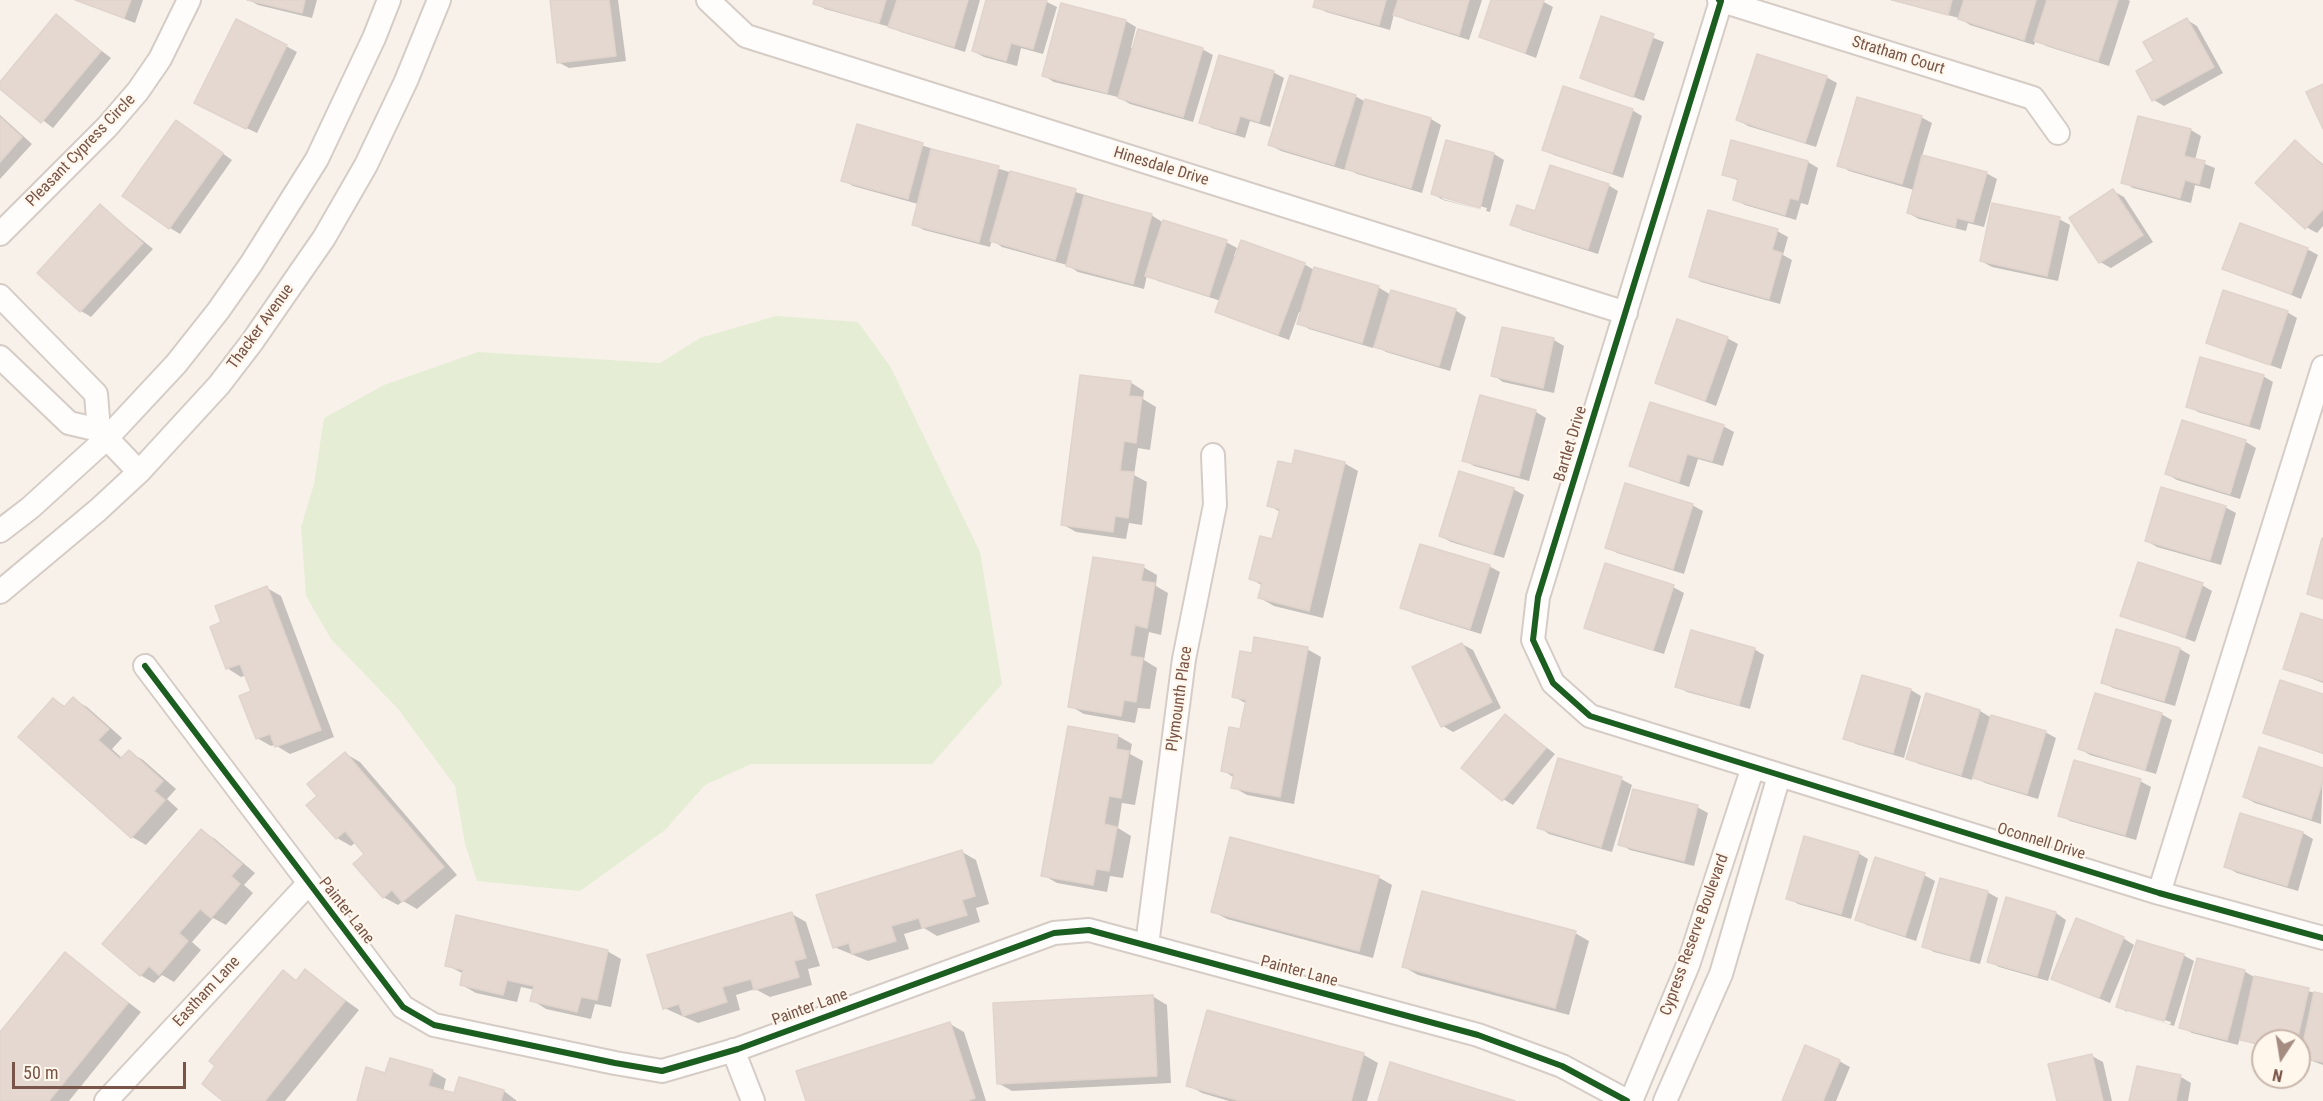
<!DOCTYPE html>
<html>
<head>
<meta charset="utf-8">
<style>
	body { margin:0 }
	#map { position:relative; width:2323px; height:1101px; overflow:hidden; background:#f7f1ea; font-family:"Roboto Condensed",sans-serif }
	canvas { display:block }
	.north { position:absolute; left:2251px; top:1029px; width:60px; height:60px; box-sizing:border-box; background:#fff6ec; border:2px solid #c9b6aa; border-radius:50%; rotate:192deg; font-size:16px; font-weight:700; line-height:24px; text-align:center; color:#785548 }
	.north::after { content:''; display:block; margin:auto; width:21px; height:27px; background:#a48c81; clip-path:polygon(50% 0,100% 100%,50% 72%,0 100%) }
	.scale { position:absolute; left:12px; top:1062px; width:174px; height:27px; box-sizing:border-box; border:3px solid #785548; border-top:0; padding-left:8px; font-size:18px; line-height:21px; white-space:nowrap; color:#785548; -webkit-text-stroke:4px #fff6ec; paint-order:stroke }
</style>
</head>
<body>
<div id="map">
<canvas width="2323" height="1101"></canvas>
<div class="north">N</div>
<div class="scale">50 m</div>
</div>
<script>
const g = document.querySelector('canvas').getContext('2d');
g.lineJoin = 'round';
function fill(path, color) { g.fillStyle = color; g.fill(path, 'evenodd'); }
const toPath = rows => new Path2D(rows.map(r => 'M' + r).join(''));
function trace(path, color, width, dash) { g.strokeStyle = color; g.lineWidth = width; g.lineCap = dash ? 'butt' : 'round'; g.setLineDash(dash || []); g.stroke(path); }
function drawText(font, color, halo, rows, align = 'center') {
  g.font = font + ' "Roboto Condensed",sans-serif'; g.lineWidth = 4.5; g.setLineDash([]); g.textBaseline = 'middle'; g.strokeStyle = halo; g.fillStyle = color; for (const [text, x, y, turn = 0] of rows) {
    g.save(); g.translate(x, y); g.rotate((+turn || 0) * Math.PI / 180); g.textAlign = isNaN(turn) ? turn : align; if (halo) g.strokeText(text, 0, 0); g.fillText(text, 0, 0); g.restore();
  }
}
const green = toPath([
	[776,316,858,322,890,366,980,552,1002,684,932,764,751,764,705,785,665,830,580,891,477,881,465,844,455,786,399,710,331,639,306,596,301,527,314,484,324,418,384,385,478,352,660,363,700,338]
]);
const shadow = toPath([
	[76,0,143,0,135,23],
	[249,0,317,0,312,18,258,5],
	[551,0,618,0,626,61,569,68,558,62],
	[815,0,980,0,965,52,901,32,890,27,825,9,814,3],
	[987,0,1043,0,1057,7,1043,54,1021,48,1017,66,984,57,973,51],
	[1317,0,1482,0,1469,40,1406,20,1394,14,1390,30,1326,12,1315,6],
	[1493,0,1540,0,1553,7,1536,58,1481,37],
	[1890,0,2128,0,2130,1,2109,66,2046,46,2036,40,2034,45,1970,25,1959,18],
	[1062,4,1126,21,1136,27,1131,48,1202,49,1213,55,1193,122,1130,104,1118,97,1054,82,1044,76],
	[56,16,111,58,53,128,0,87,0,84],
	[1602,18,1664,42,1644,101,1582,77],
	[2187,20,2197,26,2223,73,2164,106,2154,100,2156,62],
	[286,46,297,52,257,133,206,109],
	[1273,72,1284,78,1270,127,1250,121,1245,138,1212,128,1201,122],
	[1826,77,1837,83,1816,147,1748,126,1738,120],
	[1355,96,1366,102,1431,119,1441,125,1422,193,1357,174,1346,168,1345,170,1281,151,1270,145],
	[1632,110,1642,116,1623,178,1554,155,1544,149],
	[0,115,32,144,0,179],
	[1921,117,1932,123,1922,156,1986,173,1997,179,1984,227,1968,223,1966,231,1919,219,1908,213,1914,190,1849,171,1839,165],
	[858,126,1151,215,1164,223,1226,242,1237,248,1234,256,1237,257,1304,264,1314,270,1378,287,1391,295,1455,310,1466,317,1450,371,1386,352,1374,345,1373,348,1309,329,1299,323,1302,313,1299,312,1289,340,1227,317,1217,311,1221,301,1158,281,1147,275,1144,289,1078,272,1067,265,1002,247,992,240,990,247,924,230,913,224,918,204,853,186,842,180],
	[187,128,232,160,180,234,170,228],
	[2191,130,2201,136,2195,160,2215,168,2210,189,2195,185,2191,203,2133,188,2123,182],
	[1447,142,1494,154,1504,160,1490,212,1443,200,1433,194],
	[1442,196,1487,208,1486,211,1442,199],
	[1732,142,1808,162,1818,168,1808,205,1801,203,1796,220,1745,205,1734,199,1739,181,1723,174],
	[2295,142,2323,164,2323,226,2317,233,2306,227],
	[1608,185,1618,191,1598,254,1522,230,1512,224],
	[2113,191,2124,197,2153,242,2111,268,2100,262,2071,218],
	[101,206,153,249,91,317,81,311],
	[2059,219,2070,225,2058,281,1992,267,1981,261],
	[1777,231,1788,237,1783,255,1792,260,1780,304,1701,282,1691,276],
	[2307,249,2318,255,2301,299,2224,268],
	[2287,312,2297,318,2281,369,2208,343],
	[1504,328,1554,340,1564,346,1554,393,1503,382,1493,375],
	[1727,338,1738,344,1716,406,1656,382],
	[2263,376,2273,382,2260,430,2198,412,2188,406],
	[1130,382,1144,391,1143,399,1156,407,1150,450,1138,448,1134,475,1147,482,1142,525,1129,523,1126,539,1076,532,1062,524],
	[1481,397,1536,412,1546,418,1529,481,1474,466,1464,460],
	[2183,422,2246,442,2256,448,2240,499,2177,480,2167,474],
	[1723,426,1734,432,1723,466,1698,459,1689,487,1642,471,1631,465],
	[1344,463,1358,471,1323,618,1274,606,1260,598,1263,586,1251,579,1274,541,1280,512,1269,505,1293,466],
	[1513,489,1524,495,1504,558,1451,542,1440,536],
	[1692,505,1703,511,1684,574,1617,553,1607,547],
	[2225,507,2236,513,2221,565,2157,547,2147,541],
	[1489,566,1500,572,1481,634,1413,613,1402,607],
	[1143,567,1157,575,1156,586,1168,593,1161,635,1149,632,1144,660,1157,668,1150,709,1138,708,1135,723,1084,714,1070,706],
	[2202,585,2212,591,2195,642,2122,615],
	[1673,587,1684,593,1664,654,1597,633,1586,627],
	[267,588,281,596,334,737,290,754,275,745,271,746,257,738,253,692,246,675,241,677,227,668,223,623],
	[2323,622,2323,683,2285,668],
	[2117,631,2180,649,2190,655,2175,706,2113,688,2102,682],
	[1462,644,1473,650,1501,708,1453,732,1443,726],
	[1307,649,1321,657,1294,804,1247,795,1233,787,1235,778,1222,770,1242,731,1247,704,1233,696,1253,655],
	[1754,649,1764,655,1750,709,1687,692,1677,686],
	[1863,677,1911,690,1921,696,1904,758,1856,744,1845,738],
	[1927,695,1980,711,1992,718,2045,732,2056,738,2038,799,1985,783,1973,776,1972,780,1919,764,1908,758],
	[2323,695,2323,754,2265,733],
	[53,699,66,707,73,699,87,707,122,738,112,749,123,759,129,752,143,760,176,789,167,799,178,809,146,845,132,837],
	[2161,714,2172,720,2156,774,2090,755,2080,749],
	[1506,716,1555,754,1513,805,1503,799],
	[1118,736,1132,744,1130,754,1143,761,1135,805,1122,803,1118,828,1131,836,1123,878,1110,876,1107,892,1057,883,1043,875],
	[346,754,360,762,457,875,417,909,403,901,398,905,383,897,366,854,356,842,351,846,337,838,319,796],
	[2323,770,2321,824,2255,803,2244,797],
	[1621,779,1632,785,1612,852,1549,834,1539,827],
	[2140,781,2151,787,2136,840,2070,821,2060,815],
	[1697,807,1708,813,1694,866,1630,850,1620,844],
	[201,831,215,839,255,873,244,885,253,893,226,925,213,918,192,942,201,950,174,982,162,975,154,983,140,975],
	[2303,833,2313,839,2298,891,2237,873,2226,867],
	[962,852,976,860,989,904,976,908,980,922,937,936,924,928,904,934,909,949,868,961,834,947],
	[1858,853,1868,859,1851,919,1798,904,1788,898],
	[1924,875,1935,881,1916,941,1867,925,1856,919],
	[1378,877,1392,885,1373,958,1227,919,1212,911],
	[1987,892,1998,898,1980,964,1934,952,1923,946],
	[2056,913,2066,920,2048,981,1999,967,1989,961],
	[792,914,806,922,820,966,808,969,812,985,770,997,755,989,736,995,740,1010,698,1023,664,1008],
	[1575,933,1589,941,1569,1015,1418,975,1404,967],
	[2123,938,2134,945,2110,1003,2053,979],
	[607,951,621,959,611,1007,595,1004,591,1019,546,1009,532,1000,535,990,521,987,517,1002,476,993,462,985,464,974,446,965],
	[65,954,141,1012,69,1101,0,1101,0,1034],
	[2183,955,2194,961,2174,1026,2128,1012,2170,1025,2171,1022,2127,1009,2127,1012,2118,1006],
	[305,971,359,1010,285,1101,226,1101,283,972,298,981],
	[2244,971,2254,977,2323,995,2323,1065,2299,1056,2299,1041,2263,1041,2263,1048,2240,1038,2238,1045,2192,1033,2181,1027],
	[1152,996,1167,1005,1171,1083,1012,1091,998,1083],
	[1208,1012,1364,1055,1378,1063,1367,1101,1229,1101,1202,1093,1188,1085],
	[950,1024,964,1032,986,1101,807,1101],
	[2092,1056,2103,1062,2112,1101,2058,1101],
	[1839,1061,1850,1067,1836,1101,1783,1101],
	[2138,1068,2181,1077,2191,1083,2188,1101,2131,1101],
	[432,1071,446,1079,443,1092,455,1095,460,1079,504,1091,517,1101,358,1101]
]);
const building = toPath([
	[75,0,131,0,124,18,75,0],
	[247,0,305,0,302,13,247,0],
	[550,0,609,0,616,56,557,63,550,0],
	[814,0,886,0,879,23,813,4,814,0],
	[897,0,968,0,954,47,888,27,897,0],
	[986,0,1047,0,1033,49,1011,43,1006,61,972,51,986,0],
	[1315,0,1386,0,1379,25,1313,7,1315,0],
	[1398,0,1469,0,1459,35,1393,15,1398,0],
	[1491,0,1544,0,1525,53,1479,37,1491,0],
	[1893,0,1952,0,1948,15,1893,0],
	[1964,0,2036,0,2024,40,1958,19,1964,0],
	[2047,0,2118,0,2098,61,2034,41,2047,0],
	[1061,3,1126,20,1107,93,1042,76,1061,3],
	[56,14,101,51,41,123,0,89,0,82,56,14],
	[1601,16,1654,34,1633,97,1580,78,1601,16],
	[2187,18,2214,67,2152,101,2136,71,2154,61,2143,42,2187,18],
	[236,19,287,45,246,129,194,103,236,19],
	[1138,29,1203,48,1183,117,1118,98,1138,29],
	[1757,54,1827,76,1805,143,1736,120,1757,54],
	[1219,55,1274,71,1259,122,1240,116,1235,133,1199,123,1219,55],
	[1290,75,1356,95,1334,165,1268,145,1290,75],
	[2323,84,2323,129,2306,92,2323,84],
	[1563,86,1633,109,1612,173,1542,150,1563,86],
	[1857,97,1922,116,1902,184,1837,166,1857,97],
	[1365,99,1431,118,1411,188,1345,169,1365,99],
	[2138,116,2191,129,2184,156,2205,161,2199,184,2185,180,2180,198,2121,183,2138,116],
	[0,117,22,137,0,162,0,117],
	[176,120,223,153,169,229,122,196,176,120],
	[857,124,923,143,908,199,841,181,857,124],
	[1446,140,1494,153,1480,208,1431,194,1446,140],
	[1731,140,1808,161,1798,200,1790,198,1785,215,1733,200,1738,179,1722,175,1731,140],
	[2295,140,2323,166,2323,209,2305,229,2255,183,2295,140],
	[931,149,999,166,979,242,912,225,931,149],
	[1922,155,1987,172,1973,222,1957,218,1955,227,1907,213,1922,155],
	[1550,165,1609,184,1588,249,1510,225,1517,205,1535,211,1550,165],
	[1010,171,1076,189,1055,260,990,241,1010,171],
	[2113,189,2143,235,2099,263,2069,218,2113,189],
	[1084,196,1152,214,1133,284,1066,266,1084,196],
	[1992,203,2060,217,2047,276,1980,261,1992,203],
	[100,204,143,243,80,312,37,273,100,204],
	[1708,210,1778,229,1772,250,1782,253,1769,299,1689,277,1708,210],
	[1163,220,1227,240,1209,296,1145,276,1163,220],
	[2240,223,2308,248,2291,294,2222,269,2240,223],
	[1241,240,1305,263,1278,335,1215,312,1241,240],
	[1314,267,1379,286,1362,343,1297,324,1314,267],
	[1391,290,1456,309,1439,366,1374,347,1391,290],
	[2223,290,2288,311,2270,365,2206,343,2223,290],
	[1677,319,1728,337,1705,401,1655,383,1677,319],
	[1502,327,1554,338,1543,388,1491,376,1502,327],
	[2200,357,2264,375,2249,425,2186,407,2200,357],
	[1080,375,1131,381,1129,396,1142,397,1136,443,1124,441,1120,471,1134,472,1128,518,1115,516,1113,532,1061,525,1080,375],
	[1480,395,1536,410,1519,476,1462,461,1480,395],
	[1650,402,1724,425,1712,461,1687,454,1679,482,1629,466,1650,402],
	[2182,420,2246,440,2230,494,2165,474,2182,420],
	[1295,450,1345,462,1309,611,1258,598,1262,583,1249,579,1260,536,1272,539,1280,509,1267,506,1278,461,1292,464,1295,450],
	[1459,471,1514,488,1493,554,1439,536,1459,471],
	[1625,483,1693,504,1673,569,1605,548,1625,483],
	[2161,487,2226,506,2210,560,2145,541,2161,487],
	[2322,538,2323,539,2323,599,2307,594,2322,538],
	[1420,544,1490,565,1470,629,1400,608,1420,544],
	[1093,557,1144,565,1141,581,1155,583,1147,628,1135,625,1130,656,1143,658,1136,702,1124,700,1121,716,1068,707,1093,557],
	[2138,562,2203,583,2185,637,2120,616,2138,562],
	[1605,563,1674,585,1653,650,1584,628,1605,563],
	[267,586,321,730,275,747,270,734,256,739,239,696,251,691,240,664,226,669,210,627,221,622,215,606,267,586],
	[2301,613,2323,620,2323,681,2283,669,2301,613],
	[2116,629,2180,648,2164,701,2101,683,2116,629],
	[1691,630,1755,648,1739,705,1675,687,1691,630],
	[1254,637,1308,647,1280,797,1231,788,1234,774,1221,771,1229,727,1240,729,1246,700,1232,697,1240,651,1252,653,1254,637],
	[1462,643,1492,702,1441,727,1412,667,1462,643],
	[1862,675,1911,689,1893,753,1843,739,1862,675],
	[2280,680,2323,694,2323,753,2263,733,2280,680],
	[1926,693,1980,710,1961,775,1906,759,1926,693],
	[2095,693,2162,713,2145,770,2078,749,2095,693],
	[73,697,109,729,98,740,120,759,129,750,163,781,154,791,165,800,131,838,18,737,53,698,64,707,73,697],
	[1505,714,1546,748,1502,801,1461,768,1505,714],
	[1991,715,2046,731,2027,794,1973,778,1991,715],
	[1068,726,1118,735,1116,749,1129,751,1121,798,1109,796,1104,824,1117,827,1109,871,1096,869,1093,885,1041,876,1068,726],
	[2259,747,2323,768,2323,780,2311,819,2243,797,2259,747],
	[345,752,444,867,402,902,392,890,383,898,353,864,364,854,345,831,336,839,306,805,317,796,307,784,345,752],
	[1558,758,1622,777,1601,847,1537,828,1558,758],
	[2074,760,2141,779,2125,835,2058,816,2074,760],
	[1633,789,1698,805,1684,861,1618,845,1633,789],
	[2240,813,2303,832,2287,886,2224,867,2240,813],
	[201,829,242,864,231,876,240,884,211,918,200,909,179,933,188,941,159,975,149,966,140,976,102,944,201,829],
	[1804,836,1859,852,1841,914,1786,899,1804,836],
	[1230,837,1379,876,1359,951,1211,912,1230,837],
	[962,850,975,896,962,900,967,915,922,928,919,918,891,926,896,941,852,954,849,943,833,948,816,895,962,850],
	[1875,857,1925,873,1905,936,1855,920,1875,857],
	[1940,878,1988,891,1969,960,1922,947,1940,878],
	[1422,891,1576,931,1555,1008,1402,967,1422,891],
	[2006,897,2056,912,2037,976,1987,962,2006,897],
	[792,912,806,958,794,961,799,977,754,990,751,979,722,987,727,1002,683,1016,679,1004,663,1009,647,955,792,912],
	[456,915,608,950,597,1000,581,997,577,1012,530,1001,534,986,507,980,503,995,460,985,463,970,445,966,456,915],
	[2076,918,2124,937,2099,998,2051,979,2076,918],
	[2137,940,2184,954,2164,1021,2116,1007,2137,940],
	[65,952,128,1003,49,1101,0,1101,0,1032,65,952],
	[2197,958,2245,970,2227,1040,2179,1028,2197,958],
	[305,969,345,1001,265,1101,223,1101,202,1084,215,1066,209,1061,283,970,296,981,305,969],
	[2254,976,2309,988,2297,1041,2263,1041,2263,1045,2240,1040,2254,976],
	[2314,992,2323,994,2323,1062,2300,1058,2314,992],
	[1153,995,1157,1076,997,1084,993,1003,1153,995],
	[1207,1010,1364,1053,1351,1101,1240,1101,1186,1086,1207,1010],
	[950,1022,975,1098,966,1101,806,1101,796,1071,950,1022],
	[1805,1045,1840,1060,1823,1101,1782,1101,1805,1045],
	[2092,1054,2103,1101,2057,1101,2048,1064,2092,1054],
	[390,1058,433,1070,428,1086,454,1093,459,1077,504,1090,501,1101,357,1101,366,1067,385,1073,390,1058],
	[1390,1062,1515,1101,1378,1101,1390,1062],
	[2137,1066,2181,1075,2176,1101,2129,1101,2137,1066]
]);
const minor = toPath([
	[708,0,746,36,1626,313],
	[1719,0,2033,98,2058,133],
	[1721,1,1538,597,1533,640,1553,683,1590,716,2159,893,2323,938],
	[0,234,107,127,138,91,160,59,189,0],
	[0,296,96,394,99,430,69,423,0,357],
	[99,430,139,472],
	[0,531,30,508,107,438,176,364,218,311,251,264,317,159,374,38,389,0],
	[0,592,98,510,139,472,219,385,252,342,324,238,366,165,406,81,439,0],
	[145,666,403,1007,434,1025,615,1063,662,1071,738,1049,1054,933,1089,930,1478,1035,1562,1066,1627,1101],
	[2159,893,2323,367],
	[1147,945,1184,659,1215,505,1213,455],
	[733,1050,753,1101],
	[106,1101,308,884],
	[1631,1101,1688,965,1753,767],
	[1665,1101,1721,974,1779,776]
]);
const cycleway = toPath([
	[1719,0,1721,1,1538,597,1533,640,1553,683,1590,716,2159,893,2323,938],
	[145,666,403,1007,434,1025,615,1063,662,1071,738,1049,1054,933,1089,930,1478,1035,1562,1066,1627,1101]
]);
const streetNames = [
	["Stratham Court",1898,56,17],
	["Pleasant Cypress Circle",81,151,-46],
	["Hinesdale Drive",1161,167,17],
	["Thacker Avenue",261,327,-54],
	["Bartlet Drive",1571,444,-73],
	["Plymounth Place",1180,699,-82],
	["Oconnell Drive",2041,842,17],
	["Painter Lane",346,911,52],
	["Cypress Reserve Boulevard",1695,935,-70],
	["Painter Lane",1299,972,15],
	["Eastham Lane",207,992,-47],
	["Painter Lane",810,1008,-20]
];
fill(green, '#e5eed4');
fill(shadow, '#0003');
fill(building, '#e4d8d1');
trace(building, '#e1d4cc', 1.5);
trace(minor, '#d6ccc6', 26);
trace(minor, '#fefdfc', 22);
trace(cycleway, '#1b5e20', 6);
drawText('16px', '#785548', '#fff6ec', streetNames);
</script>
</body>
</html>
